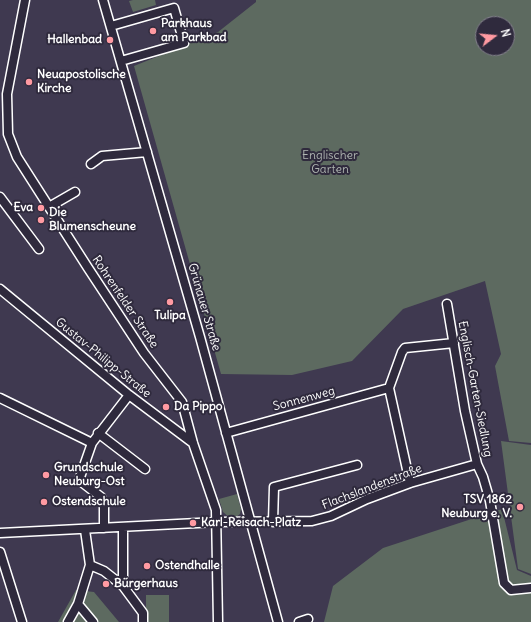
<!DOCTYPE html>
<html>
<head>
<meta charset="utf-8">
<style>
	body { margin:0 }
	#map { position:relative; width:531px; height:622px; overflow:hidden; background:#3f3950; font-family:Delius,sans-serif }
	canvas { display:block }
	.north { position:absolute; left:475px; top:16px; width:40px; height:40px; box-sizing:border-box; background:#2f2a3d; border:1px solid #827f8b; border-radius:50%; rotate:74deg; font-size:11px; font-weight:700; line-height:16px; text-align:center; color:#fff }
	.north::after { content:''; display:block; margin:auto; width:14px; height:18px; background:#ff9aa2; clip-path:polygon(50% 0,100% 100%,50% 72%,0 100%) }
</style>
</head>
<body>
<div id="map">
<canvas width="531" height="622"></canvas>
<div class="north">N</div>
</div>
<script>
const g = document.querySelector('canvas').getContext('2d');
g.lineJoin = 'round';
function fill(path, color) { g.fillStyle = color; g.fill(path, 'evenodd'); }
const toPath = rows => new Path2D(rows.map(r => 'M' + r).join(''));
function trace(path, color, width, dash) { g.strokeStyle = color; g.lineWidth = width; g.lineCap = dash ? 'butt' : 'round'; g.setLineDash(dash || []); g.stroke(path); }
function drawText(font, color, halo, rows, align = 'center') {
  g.font = font + ' Delius,sans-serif'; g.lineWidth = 4; g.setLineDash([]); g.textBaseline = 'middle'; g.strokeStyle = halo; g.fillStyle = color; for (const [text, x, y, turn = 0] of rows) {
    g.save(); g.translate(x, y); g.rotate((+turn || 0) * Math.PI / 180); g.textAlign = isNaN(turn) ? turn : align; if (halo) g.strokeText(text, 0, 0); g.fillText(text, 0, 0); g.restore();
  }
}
const green = toPath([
	[133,0,155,0,156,5,133,12,129,1],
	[256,0,531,0,531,443,509,441,495,366,501,354,485,281,403,309,352,361,292,375,221,374,134,66,218,32,256,2],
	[483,24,507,24,507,48,483,48],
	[501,441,531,445,531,574,518,569],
	[237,494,241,509,240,514,236,517,230,518,223,512,219,499],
	[502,509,517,570,531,576,531,622,324,622,333,586,383,548],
	[76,590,94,592,119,622,58,622],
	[146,595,169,595,169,622,146,622]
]);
const minor = toPath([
	[25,0,7,94,8,134,17,157,88,268,144,353,182,402,193,443,216,510,218,622],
	[103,0,200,337,278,622],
	[111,26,174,8,184,43,121,61],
	[91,164,102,156,147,152],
	[0,197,39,249],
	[49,207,75,192],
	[0,289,129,395,193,443],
	[447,304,465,411,477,464,483,477,490,501,504,583,511,590,531,588],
	[0,398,92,443],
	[98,433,145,469],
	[226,433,389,388],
	[410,483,389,388,402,352,405,348,454,343],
	[273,522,274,487,357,465],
	[104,528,104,505,101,497,79,480,92,443,129,395],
	[0,533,217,522,312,521,331,516,367,499,410,483,477,464],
	[0,552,22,622],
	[90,565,104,571,123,586,143,613,143,622],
	[123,586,123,527],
	[78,604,93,622],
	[68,622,78,604,90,565,85,530],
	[299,622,308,619]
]);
const markers = [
	[153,31,4,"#ff9aa2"],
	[110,40,4,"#ff9aa2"],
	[29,82,4,"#ff9aa2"],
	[41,208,4,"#ff9aa2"],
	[41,220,4,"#ff9aa2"],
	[170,302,4,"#ff9aa2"],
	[166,407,4,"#ff9aa2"],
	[46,475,4,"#ff9aa2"],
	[44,502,4,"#ff9aa2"],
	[520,507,4,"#ff9aa2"],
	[193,523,4,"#ff9aa2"],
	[147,566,4,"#ff9aa2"],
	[106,584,4,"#ff9aa2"]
];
const poiNames = [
	["Parkhaus",161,24],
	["am Parkbad",161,38],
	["Hallenbad",102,40,"right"],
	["Neuapostolische",37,75],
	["Kirche",37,89],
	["Eva",33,208,"right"],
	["Die",49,213],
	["Blumenscheune",49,227],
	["Tulipa",170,316,"center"],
	["Da Pippo",174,407],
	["Grundschule",54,468],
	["Neuburg-Ost",54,482],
	["TSV 1862",512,500,"right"],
	["Neuburg e. V.",512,514,"right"],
	["Ostendschule",52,502],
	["Karl-Reisach-Platz",201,523],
	["Ostendhalle",155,566],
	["Bürgerhaus",114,584]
];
const parkNames = [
	["Englischer",330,156],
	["Garten",330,170]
];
const streetNames = [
	["Rohrenfelder Straße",125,302,56],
	["Grünauer Straße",204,307,74],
	["Gustav-Philipp-Straße",103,358,39],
	["Englisch-Garten-Siedlung",475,389,79],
	["Sonnenweg",304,399,-15],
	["Flachslandenstraße",372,487,-21]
];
fill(green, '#5d6a60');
trace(minor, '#fff', 11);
trace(minor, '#2f2a3d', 8);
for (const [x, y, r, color] of markers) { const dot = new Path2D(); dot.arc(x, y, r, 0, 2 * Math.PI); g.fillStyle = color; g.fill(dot); trace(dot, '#2f2a3d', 1.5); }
drawText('bold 12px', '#fff', '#2f2a3d', poiNames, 'left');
drawText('12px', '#aeb4b0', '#2f2a3d', parkNames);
drawText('12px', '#fff', '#2f2a3d', streetNames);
</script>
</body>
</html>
